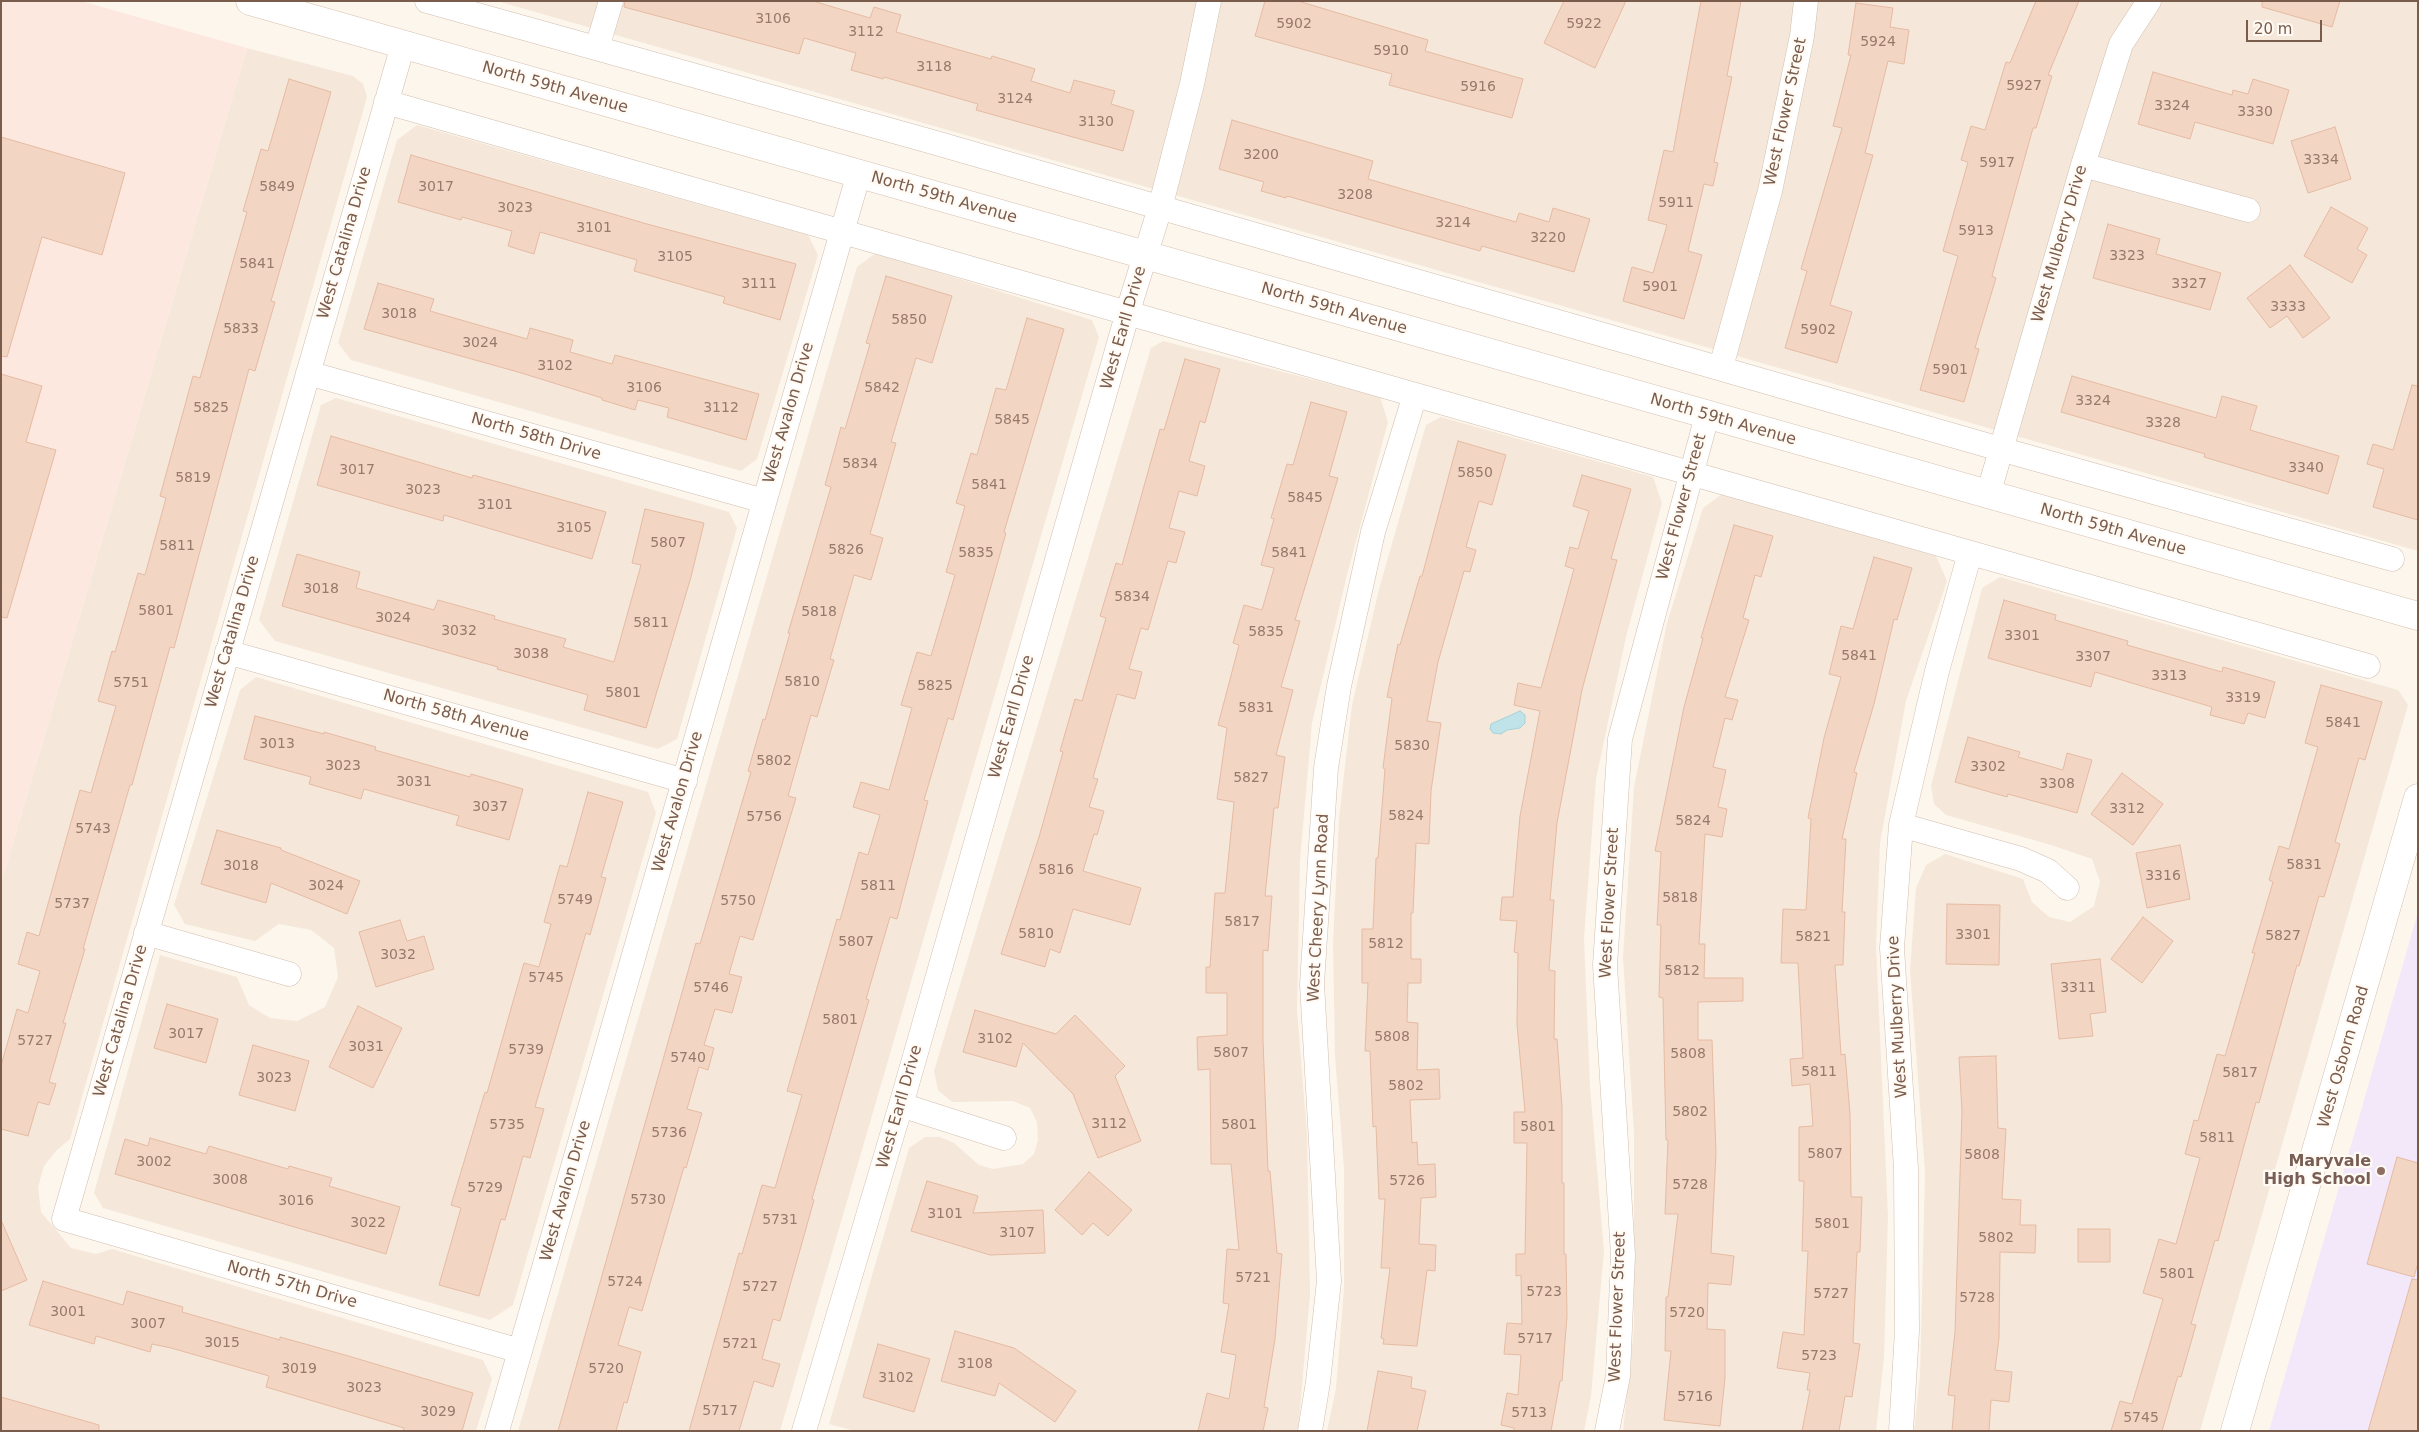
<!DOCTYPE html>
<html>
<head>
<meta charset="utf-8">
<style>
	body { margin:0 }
	#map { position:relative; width:2419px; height:1432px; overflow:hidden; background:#fdf6ec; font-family:"DejaVu Sans",sans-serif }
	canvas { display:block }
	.frame { position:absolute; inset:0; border:2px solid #7a5c4d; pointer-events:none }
	.scale { position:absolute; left:2246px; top:20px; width:76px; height:22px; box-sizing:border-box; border:2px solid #7a5c4d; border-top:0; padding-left:6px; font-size:15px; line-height:18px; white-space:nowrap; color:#7a5c4d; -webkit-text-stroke:4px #fffaf3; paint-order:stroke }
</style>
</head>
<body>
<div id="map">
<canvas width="2419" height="1432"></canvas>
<div class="frame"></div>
<div class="scale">20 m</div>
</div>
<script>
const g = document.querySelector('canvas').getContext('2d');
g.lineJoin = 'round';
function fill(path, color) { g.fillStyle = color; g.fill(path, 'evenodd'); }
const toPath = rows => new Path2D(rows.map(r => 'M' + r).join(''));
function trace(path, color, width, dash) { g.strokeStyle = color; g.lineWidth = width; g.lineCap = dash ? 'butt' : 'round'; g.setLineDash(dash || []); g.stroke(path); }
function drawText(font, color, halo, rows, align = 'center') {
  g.font = font + ' "DejaVu Sans",sans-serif'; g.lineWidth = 4.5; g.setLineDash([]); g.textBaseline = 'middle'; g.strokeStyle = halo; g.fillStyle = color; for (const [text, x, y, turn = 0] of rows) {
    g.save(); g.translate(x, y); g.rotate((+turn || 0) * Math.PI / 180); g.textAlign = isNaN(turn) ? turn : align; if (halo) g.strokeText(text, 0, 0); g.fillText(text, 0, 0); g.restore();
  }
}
const residential = toPath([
	[497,1,2418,1,2418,551],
	[247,48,353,76,363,84,367,97,70,1139,57,1150,44,1166,38,1187,41,1212,71,1248,96,1254,112,1249,483,1360,492,1379,476,1431,1,1431,1,872,4,873],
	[417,125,808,235,818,255,757,459,741,471,351,360,338,343,397,140],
	[876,253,1092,320,1099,337,780,1431,518,1431,857,267],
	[1163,341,1380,397,1388,422,1347,575,1312,723,1300,861,1297,1010,1307,1134,1310,1295,1298,1431,855,1431,829,1424,909,1148,925,1137,940,1137,954,1143,979,1165,993,1169,1023,1164,1034,1154,1038,1140,1037,1122,1030,1108,1013,1101,952,1102,938,1090,934,1071,1151,348],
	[336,398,729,512,737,528,677,739,658,749,275,641,259,620,321,405],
	[1441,417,1653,477,1662,503,1626,637,1596,779,1584,938,1590,1087,1604,1251,1591,1396,1584,1431,1327,1431,1336,1388,1344,1288,1344,1169,1335,1056,1333,944,1339,818,1352,705,1379,589,1426,425],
	[1722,494,1936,556,1947,581,1906,701,1880,843,1876,945,1888,1216,1884,1357,1876,1431,1623,1431,1634,1328,1634,1134,1623,957,1634,787,1667,623,1703,508],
	[2000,577,2398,690,2408,705,2200,1431,1914,1431,1920,1375,1925,1173,1910,970,1916,888,1926,865,1945,854,2023,879,2032,902,2049,917,2070,922,2094,906,2100,882,2092,859,2051,845,1946,815,1934,804,1931,786,1982,588],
	[256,677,648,792,656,813,513,1305,490,1320,103,1208,94,1193,160,955,237,977,249,1005,270,1018,297,1021,325,1007,338,977,334,948,311,930,279,924,255,941,185,924,174,905,240,690]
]);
const commercial = toPath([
	[1,1,81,1,247,48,4,873,1,872]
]);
const education = toPath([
	[2418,912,2418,1431,2269,1431]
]);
const water = toPath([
	[1520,711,1525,715,1525,723,1520,728,1507,730,1501,734,1493,733,1490,729,1491,724,1520,711]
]);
const building = toPath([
	[625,1,813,1,870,18,874,7,901,15,896,32,991,59,992,56,1035,69,1031,81,1070,93,1074,80,1115,91,1111,104,1134,111,1123,151,976,110,978,104,884,77,883,79,851,70,856,53,804,38,799,54,624,7,625,1],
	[1265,1,1298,1,1428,40,1425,51,1523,79,1512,118,1389,85,1392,74,1255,36,1265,1],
	[1564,1,1626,1,1595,68,1544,43,1564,1],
	[1701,1,1741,1,1727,76,1732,77,1714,162,1718,163,1713,186,1704,184,1688,251,1702,255,1684,319,1623,301,1632,267,1653,273,1667,225,1648,220,1664,150,1673,152,1701,1],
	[2036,1,2079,1,2048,75,2052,76,2036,128,2033,128,1992,276,1996,278,1975,348,1979,349,1964,402,1920,390,1958,256,1943,251,1968,162,1961,160,1971,126,1985,130,2006,62,2010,63,2036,1],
	[2262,1,2340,1,2332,27,2262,7,2262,1],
	[1856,3,1893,8,1890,27,1909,30,1904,64,1888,61,1865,153,1873,155,1830,305,1852,312,1837,363,1785,348,1807,271,1801,269,1842,128,1833,126,1851,55,1848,55,1856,3],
	[2153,72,2232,95,2233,90,2248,94,2253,79,2289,90,2273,144,2195,122,2190,139,2138,124,2153,72],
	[289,79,331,92,271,301,275,302,255,371,249,369,174,648,170,647,132,785,130,785,83,949,85,949,63,1023,66,1023,49,1082,56,1084,49,1105,38,1102,28,1136,1,1129,1,1066,17,1009,28,1013,40,971,18,964,27,932,39,936,80,790,91,793,116,706,98,701,112,651,115,652,138,573,145,575,166,498,160,496,193,376,200,378,247,212,243,211,261,149,268,151,289,79],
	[1232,120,1373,161,1368,179,1516,222,1519,213,1549,222,1553,208,1590,219,1574,272,1482,246,1480,251,1287,196,1286,198,1261,191,1264,182,1219,169,1232,120],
	[2335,127,2351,179,2308,193,2291,141,2335,127],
	[1,137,125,173,102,255,42,237,7,357,1,356,1,137],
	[411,155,647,224,796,264,780,320,723,303,725,297,634,271,637,260,540,232,534,254,508,246,512,231,462,217,461,220,398,202,411,155],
	[2331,207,2368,228,2357,249,2367,255,2352,283,2304,256,2331,207],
	[2108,224,2160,239,2156,254,2221,273,2210,310,2093,278,2108,224],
	[2290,265,2330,318,2303,338,2287,316,2270,328,2247,298,2290,265],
	[886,276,952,296,932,363,916,358,891,442,896,443,870,534,883,538,871,580,854,575,830,659,834,660,817,717,811,715,788,796,796,798,753,940,740,936,729,974,742,977,732,1013,715,1009,704,1045,714,1048,708,1070,699,1067,687,1109,702,1113,686,1168,684,1167,642,1311,629,1307,618,1345,641,1352,627,1403,624,1402,616,1431,558,1431,696,943,700,944,751,772,748,771,763,719,765,720,790,633,788,633,831,487,825,485,841,427,845,429,870,344,866,343,886,276],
	[378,283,434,299,430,311,527,339,530,328,573,340,570,352,612,364,615,355,759,394,746,440,667,417,669,408,638,400,635,410,602,400,602,398,518,372,364,329,378,283],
	[1027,318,1064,329,1004,532,1006,533,953,720,948,718,924,800,928,801,897,919,890,917,866,999,869,1000,812,1199,814,1200,780,1321,773,1319,762,1359,780,1364,773,1387,754,1381,739,1431,689,1431,739,1253,742,1254,762,1185,775,1188,802,1095,787,1091,837,919,840,920,859,852,868,855,880,815,853,807,861,782,889,790,912,708,901,705,917,652,931,656,955,575,946,572,965,506,956,503,971,453,977,455,996,388,1006,390,1027,318],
	[1185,359,1220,369,1205,423,1200,421,1189,461,1205,466,1197,496,1179,491,1169,528,1185,532,1176,563,1168,561,1148,630,1141,628,1129,669,1142,672,1135,699,1117,694,1093,778,1098,779,1089,807,1104,811,1097,835,1094,834,1083,871,1141,888,1130,925,1073,909,1060,953,1050,949,1045,967,1001,954,1039,837,1063,752,1060,751,1075,699,1082,701,1106,618,1100,616,1116,563,1122,565,1160,429,1164,430,1185,359],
	[1,374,42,386,26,442,56,450,7,618,1,617,1,374],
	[2072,376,2216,418,2222,396,2257,406,2250,430,2339,456,2328,494,2204,457,2205,454,2061,412,2072,376],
	[2412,385,2418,386,2418,520,2373,507,2384,469,2367,464,2373,444,2393,450,2412,385],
	[1311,402,1347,412,1329,476,1338,478,1295,620,1300,621,1281,687,1293,690,1276,755,1285,757,1278,808,1274,808,1265,896,1272,896,1268,951,1263,950,1263,1040,1268,1171,1270,1171,1277,1253,1282,1254,1275,1339,1264,1407,1268,1408,1263,1431,1198,1431,1207,1393,1229,1399,1236,1355,1221,1352,1229,1304,1223,1303,1227,1249,1239,1250,1231,1164,1211,1164,1210,1069,1198,1070,1197,1037,1227,1035,1227,993,1206,993,1206,967,1210,967,1215,893,1225,893,1234,802,1217,799,1227,728,1218,725,1239,645,1233,643,1244,605,1262,610,1274,568,1261,565,1274,519,1271,518,1287,464,1293,465,1311,402],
	[331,436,472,478,473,475,606,512,592,559,444,515,443,521,317,485,331,436],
	[1458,441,1506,455,1492,505,1479,501,1466,547,1476,550,1470,572,1464,571,1438,662,1427,721,1441,723,1431,791,1429,844,1416,843,1413,913,1411,913,1411,959,1421,959,1421,983,1408,983,1407,1022,1418,1023,1417,1070,1439,1069,1440,1099,1410,1100,1412,1143,1417,1142,1418,1165,1435,1164,1436,1197,1421,1198,1419,1244,1436,1245,1435,1271,1427,1270,1417,1346,1383,1344,1384,1339,1381,1338,1390,1268,1381,1268,1385,1199,1379,1199,1376,1126,1373,1127,1370,1051,1365,1051,1368,983,1362,983,1362,929,1373,929,1376,858,1378,858,1385,769,1383,768,1392,698,1387,697,1398,644,1400,645,1420,576,1422,576,1458,441],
	[1582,475,1631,489,1611,559,1617,560,1582,690,1557,823,1550,900,1554,900,1549,970,1555,971,1554,1039,1557,1039,1562,1107,1562,1183,1564,1183,1564,1254,1566,1254,1567,1316,1562,1381,1560,1381,1551,1431,1514,1431,1514,1428,1501,1425,1507,1393,1518,1395,1521,1355,1504,1354,1507,1323,1522,1324,1521,1275,1516,1276,1516,1254,1525,1254,1527,1143,1514,1143,1514,1112,1525,1112,1517,1024,1518,953,1514,952,1517,921,1500,920,1502,897,1513,897,1520,816,1540,711,1514,705,1518,683,1541,688,1574,569,1565,566,1570,547,1578,549,1589,511,1573,506,1582,475],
	[645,509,704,523,691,577,646,728,584,710,588,695,497,669,498,667,282,606,297,554,360,572,356,588,434,610,438,600,495,616,494,619,566,639,563,647,614,662,641,565,632,563,645,509],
	[1734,525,1773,536,1761,577,1755,575,1743,618,1749,620,1725,697,1738,700,1732,720,1725,718,1713,767,1726,770,1718,807,1727,809,1722,837,1705,834,1699,944,1705,944,1704,978,1743,978,1743,1001,1698,1002,1698,1040,1712,1040,1716,1153,1711,1253,1734,1256,1731,1285,1708,1283,1707,1329,1725,1330,1725,1378,1720,1426,1664,1420,1671,1351,1665,1351,1666,1297,1668,1297,1678,1214,1665,1214,1668,1140,1666,1140,1663,998,1659,997,1661,925,1657,925,1661,852,1655,851,1684,707,1703,638,1701,638,1734,525],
	[1874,557,1912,568,1897,620,1894,619,1874,704,1854,772,1857,773,1842,839,1846,839,1842,912,1845,912,1843,965,1835,965,1841,1055,1845,1054,1850,1114,1851,1197,1862,1197,1860,1252,1857,1252,1853,1343,1860,1344,1852,1397,1845,1396,1839,1431,1802,1431,1810,1390,1807,1390,1810,1373,1777,1368,1783,1332,1804,1335,1808,1251,1802,1251,1804,1181,1799,1181,1799,1127,1813,1126,1810,1084,1792,1086,1790,1059,1803,1058,1798,963,1781,963,1783,909,1806,910,1811,819,1808,818,1824,738,1841,677,1829,674,1841,626,1853,629,1874,557],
	[2004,600,2056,615,2055,620,2128,641,2127,645,2222,672,2223,667,2275,682,2265,718,2248,713,2244,724,2210,715,2212,707,2095,672,2091,687,1988,658,2004,600],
	[2321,685,2382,702,2365,760,2359,758,2335,842,2340,844,2324,897,2319,896,2299,966,2297,965,2259,1103,2256,1102,2218,1241,2215,1240,2191,1324,2196,1325,2181,1377,2178,1376,2162,1431,2111,1431,2120,1401,2132,1404,2163,1299,2143,1293,2159,1239,2176,1244,2200,1158,2185,1154,2194,1120,2198,1121,2217,1054,2225,1056,2255,953,2252,953,2273,882,2269,880,2279,846,2289,849,2318,747,2305,743,2321,685],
	[255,716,324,734,324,732,376,747,375,750,470,777,471,774,523,789,509,840,456,825,459,816,364,789,361,799,309,784,311,777,244,759,255,716],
	[1968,737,2020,752,2018,757,2063,770,2067,753,2092,760,2077,813,2008,794,2007,797,1955,782,1968,737],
	[2122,773,2163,804,2133,845,2091,814,2122,773],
	[588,792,623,802,601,877,606,878,590,935,586,933,535,1107,544,1109,530,1158,523,1156,505,1220,501,1219,479,1296,439,1285,461,1208,451,1205,485,1092,487,1093,524,963,539,967,551,924,544,922,560,865,567,867,588,792],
	[217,830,281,848,281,850,360,881,347,914,271,883,266,903,201,884,217,830],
	[2180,845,2190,899,2147,908,2136,853,2180,845],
	[1947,904,2000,905,1999,965,1946,964,1947,904],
	[2143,917,2173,941,2142,983,2111,959,2143,917],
	[400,920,407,941,424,936,434,969,376,987,359,932,400,920],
	[2100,959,2106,1012,2090,1014,2093,1036,2059,1039,2051,964,2100,959],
	[167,1004,218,1019,206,1063,154,1048,167,1004],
	[358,1006,402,1028,373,1088,329,1067,358,1006],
	[975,1010,1056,1034,1075,1015,1125,1066,1115,1076,1141,1141,1098,1158,1073,1094,1023,1043,1016,1067,963,1052,975,1010],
	[253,1045,309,1061,295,1111,239,1095,253,1045],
	[1996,1056,1998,1128,2006,1129,2002,1199,2021,1200,2020,1225,2036,1225,2035,1253,2000,1252,1999,1338,1995,1370,2012,1372,2009,1402,1991,1400,1989,1431,1952,1431,1955,1396,1948,1395,1955,1332,1962,1112,1959,1057,1996,1056],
	[150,1138,206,1154,209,1146,288,1169,289,1166,332,1178,329,1186,400,1207,386,1254,115,1174,125,1139,148,1146,150,1138],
	[2397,1157,2418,1163,2418,1263,2414,1277,2367,1264,2397,1157],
	[1089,1172,1132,1210,1108,1236,1093,1223,1082,1235,1055,1210,1089,1172],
	[927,1181,978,1196,973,1213,1043,1210,1045,1253,990,1255,911,1231,927,1181],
	[1,1220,27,1280,1,1291,1,1220],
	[2078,1229,2110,1229,2110,1262,2078,1262,2078,1229],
	[2412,1279,2418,1280,2418,1431,2368,1431,2412,1279],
	[43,1281,123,1305,127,1291,183,1307,182,1312,280,1340,280,1337,345,1355,473,1393,462,1431,403,1431,404,1428,266,1387,269,1376,171,1348,152,1344,150,1352,96,1336,94,1344,29,1325,43,1281],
	[955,1331,1014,1348,1076,1391,1055,1422,999,1383,995,1396,941,1381,955,1331],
	[878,1344,930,1359,914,1412,863,1397,878,1344],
	[1378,1371,1412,1377,1411,1388,1426,1391,1417,1431,1367,1431,1378,1371],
	[1,1397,99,1425,99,1431,1,1431,1,1397]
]);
const minor = toPath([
	[427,1,929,141,2000,449,2392,559],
	[403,45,64,1219,520,1351],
	[597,48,611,1],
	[386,102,2368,666],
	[2083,165,2248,210],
	[1721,367,1770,191,1802,36,1806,1],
	[308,373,764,501],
	[1988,495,2083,165,2121,44,2149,1],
	[227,652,685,781],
	[1901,825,2021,859,2048,871,2067,888],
	[146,933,289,974],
	[901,1105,1004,1138],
	[497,1431,859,173],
	[804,1431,901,1105,1132,298,1160,208,1192,84,1209,1],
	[1310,1431,1318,1382,1329,1281,1312,984,1326,768,1339,686,1373,532,1415,395],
	[1607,1431,1618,1376,1623,1255,1605,965,1620,739,1707,416],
	[1901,1431,1907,1331,1906,1169,1892,948,1901,825,1937,671,1970,553]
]);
const tertiary = toPath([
	[2235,1431,2418,798]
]);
const secondary = toPath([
	[250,1,2418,616]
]);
const markers = [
	[2381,1171,5,"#8d6e63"]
];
const numberNames = [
	["3106",773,19],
	["5902",1294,24],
	["5922",1584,24],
	["3112",866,32],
	["5924",1878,42],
	["5910",1391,51],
	["3118",934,67],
	["5927",2024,86],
	["5916",1478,87],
	["3124",1015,99],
	["3324",2172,106],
	["3330",2255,112],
	["3130",1096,122],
	["3200",1261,155],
	["3334",2321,160],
	["5917",1997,163],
	["5849",277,187],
	["3017",436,187],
	["3208",1355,195],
	["5911",1676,203],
	["3023",515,208],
	["3214",1453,223],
	["3101",594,228],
	["5913",1976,231],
	["3220",1548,238],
	["3323",2127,256],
	["3105",675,257],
	["5841",257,264],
	["3111",759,284],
	["3327",2189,284],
	["5901",1660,287],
	["3333",2288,307],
	["3018",399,314],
	["5850",909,320],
	["5833",241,329],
	["5902",1818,330],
	["3024",480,343],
	["3102",555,366],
	["5901",1950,370],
	["3106",644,388],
	["5842",882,388],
	["3324",2093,401],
	["5825",211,408],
	["3112",721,408],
	["5845",1012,420],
	["3328",2163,423],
	["5834",860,464],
	["3340",2306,468],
	["3017",357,470],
	["5850",1475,473],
	["5819",193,478],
	["5841",989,485],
	["3023",423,490],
	["5845",1305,498],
	["3101",495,505],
	["3105",574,528],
	["5807",668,543],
	["5811",177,546],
	["5826",846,550],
	["5835",976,553],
	["5841",1289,553],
	["3018",321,589],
	["5834",1132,597],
	["5801",156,611],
	["5818",819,612],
	["3024",393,618],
	["5811",651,623],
	["3032",459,631],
	["5835",1266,632],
	["3301",2022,636],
	["3038",531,654],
	["5841",1859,656],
	["3307",2093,657],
	["3313",2169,676],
	["5810",802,682],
	["5751",131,683],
	["5825",935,686],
	["5801",623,693],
	["3319",2243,698],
	["5831",1256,708],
	["5841",2343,723],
	["3013",277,744],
	["5830",1412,746],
	["5802",774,761],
	["3023",343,766],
	["3302",1988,767],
	["5827",1251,778],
	["3031",414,782],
	["3308",2057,784],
	["3037",490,807],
	["3312",2127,809],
	["5824",1406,816],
	["5756",764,817],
	["5824",1693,821],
	["5743",93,829],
	["5831",2304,865],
	["3018",241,866],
	["5816",1056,870],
	["3316",2163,876],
	["3024",326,886],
	["5811",878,886],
	["5818",1680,898],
	["5749",575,900],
	["5750",738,901],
	["5737",72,904],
	["5817",1242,922],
	["5810",1036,934],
	["3301",1973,935],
	["5827",2283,936],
	["5821",1813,937],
	["5807",856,942],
	["5812",1386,944],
	["3032",398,955],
	["5812",1682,971],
	["5745",546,978],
	["5746",711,988],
	["3311",2078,988],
	["5801",840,1020],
	["3017",186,1034],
	["5808",1392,1037],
	["3102",995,1039],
	["5727",35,1041],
	["3031",366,1047],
	["5739",526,1050],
	["5807",1231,1053],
	["5808",1688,1054],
	["5740",688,1058],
	["5811",1819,1072],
	["5817",2240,1073],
	["3023",274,1078],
	["5802",1406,1086],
	["5802",1690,1112],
	["3112",1109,1124],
	["5735",507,1125],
	["5801",1239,1125],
	["5801",1538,1127],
	["5736",669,1133],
	["5811",2217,1138],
	["5807",1825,1154],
	["5808",1982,1155],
	["3002",154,1162],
	["3008",230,1180],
	["5726",1407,1181],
	["5728",1690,1185],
	["5729",485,1188],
	["5730",648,1200],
	["3016",296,1201],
	["3101",945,1214],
	["5731",780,1220],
	["3022",368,1223],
	["5801",1832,1224],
	["3107",1017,1233],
	["5802",1996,1238],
	["5801",2177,1274],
	["5721",1253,1278],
	["5724",625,1282],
	["5727",760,1287],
	["5723",1544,1292],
	["5727",1831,1294],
	["5728",1977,1298],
	["3001",68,1312],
	["5720",1687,1313],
	["3007",148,1324],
	["5717",1535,1339],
	["3015",222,1343],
	["5721",740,1344],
	["5723",1819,1356],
	["3108",975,1364],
	["3019",299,1369],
	["5720",606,1369],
	["3102",896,1378],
	["3023",364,1388],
	["5716",1695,1397],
	["5717",720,1411],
	["3029",438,1412],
	["5713",1529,1413],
	["5745",2141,1418]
];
const streetNames = [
	["North 59th Avenue",555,88,16],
	["West Flower Street",1786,112,-78],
	["North 59th Avenue",944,198,16],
	["West Catalina Drive",345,243,-74],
	["West Mulberry Drive",2060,244,-74],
	["North 59th Avenue",1334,309,16],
	["West Earll Drive",1124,328,-74],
	["West Avalon Drive",789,413,-74],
	["North 59th Avenue",1723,420,16],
	["North 58th Drive",536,437,16],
	["West Flower Street",1682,507,-75],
	["North 59th Avenue",2113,530,16],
	["West Catalina Drive",233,632,-74],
	["North 58th Avenue",456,716,16],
	["West Earll Drive",1012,717,-74],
	["West Avalon Drive",678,802,-74],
	["West Flower Street",1610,903,-87],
	["West Cheery Lynn Road",1319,908,-87],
	["West Mulberry Drive",1898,1017,-93],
	["West Catalina Drive",121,1021,-74],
	["West Osborn Road",2344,1057,-74],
	["West Earll Drive",900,1107,-74],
	["West Avalon Drive",566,1191,-74],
	["North 57th Drive",292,1285,16],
	["West Flower Street",1618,1307,-88]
];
const educationNames = [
	["Maryvale",2371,1162],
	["High School",2371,1180]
];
fill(residential, '#f5e8da');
fill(commercial, '#fde8e0');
fill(education, '#f3e8fa');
fill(water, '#bfe3e8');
trace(water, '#a5d3da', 1);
fill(building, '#f3d5c3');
trace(building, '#e6bba3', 1);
trace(minor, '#d1beb0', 25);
trace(tertiary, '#d1beb0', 29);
trace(secondary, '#d6c0b0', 29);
trace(minor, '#fff', 24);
trace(tertiary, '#fff', 28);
trace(secondary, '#fff', 28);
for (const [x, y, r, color] of markers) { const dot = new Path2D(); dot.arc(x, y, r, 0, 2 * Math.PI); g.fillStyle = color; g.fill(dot); trace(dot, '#fffaf3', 2); }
drawText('14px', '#987a6a', null, numberNames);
drawText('16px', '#7a5c4d', '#fffaf3', streetNames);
drawText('bold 16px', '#785e54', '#fffaf3', educationNames, 'right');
</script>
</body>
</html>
